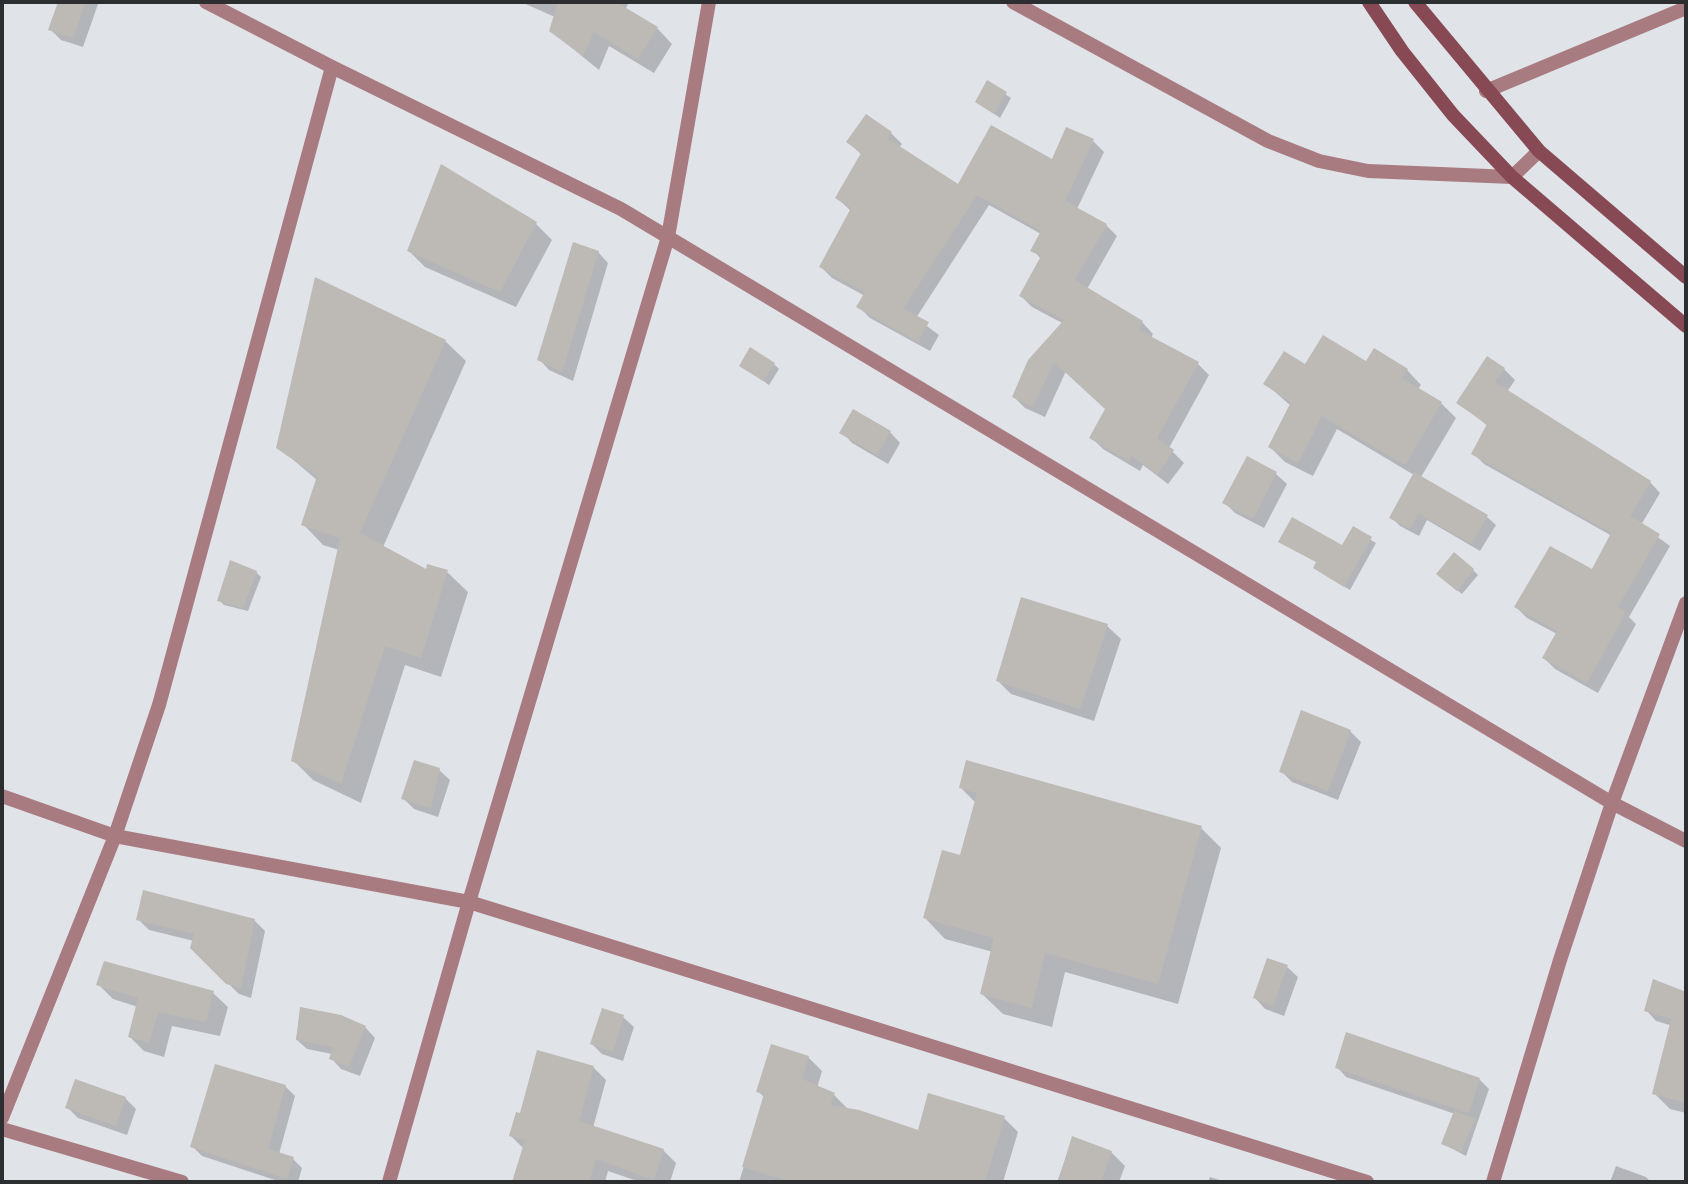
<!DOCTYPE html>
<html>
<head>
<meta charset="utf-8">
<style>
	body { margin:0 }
	#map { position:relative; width:1688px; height:1184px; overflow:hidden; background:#e0e3e8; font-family:Quicksand,sans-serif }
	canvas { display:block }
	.frame { position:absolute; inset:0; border:4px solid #2d2e30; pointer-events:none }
</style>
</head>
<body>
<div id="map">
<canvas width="1688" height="1184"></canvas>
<div class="frame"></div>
</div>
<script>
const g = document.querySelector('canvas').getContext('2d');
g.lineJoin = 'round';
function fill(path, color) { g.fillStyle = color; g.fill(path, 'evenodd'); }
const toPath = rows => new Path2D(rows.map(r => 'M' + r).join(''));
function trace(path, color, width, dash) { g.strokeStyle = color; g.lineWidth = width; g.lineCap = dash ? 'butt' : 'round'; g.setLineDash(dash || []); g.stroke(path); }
const shadow = toPath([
	[60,2,98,4,83,47,61,40,50,29],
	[521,2,629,2,625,10,657,28,672,44,654,73,609,46,599,70,551,31,555,17],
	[988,83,1011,98,1000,118,977,102],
	[891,133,902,144,899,148,959,186,1052,161,1093,141,1104,152,1077,209,1106,225,1117,236,1087,289,1142,322,1153,334,1151,338,1198,364,1209,375,1169,448,1184,463,1168,484,1143,465,1140,471,1103,449,1092,438,1107,410,1066,371,1045,417,1025,408,1014,397,1064,324,1032,307,1021,296,1041,259,1033,250,1041,234,989,205,916,318,939,335,930,351,870,318,859,307,865,296,832,278,821,267,851,211,837,198,862,155,848,142],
	[536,224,552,240,516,307,425,267,409,251],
	[598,252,608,263,573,381,549,370,539,359],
	[445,341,466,361,383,547,427,572,447,572,468,592,441,677,405,665,361,803,313,780,293,760,339,550,323,545,303,524,317,480,278,447],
	[774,364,779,369,769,385,741,365],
	[1367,364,1407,370,1421,385,1418,389,1441,403,1456,418,1421,477,1487,517,1496,525,1480,551,1427,520,1419,536,1400,526,1391,517,1414,475,1337,429,1313,476,1285,462,1270,447,1291,406,1266,384,1306,367],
	[1504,369,1515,380,1507,392,1650,482,1660,493,1641,525,1670,546,1629,617,1636,624,1598,693,1555,669,1544,658,1557,634,1527,618,1516,607,1592,571,1612,536,1484,464,1473,453,1488,426,1458,403],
	[842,432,890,432,900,443,888,464,852,443],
	[1248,458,1276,474,1287,484,1264,528,1235,513,1224,502],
	[1353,529,1376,543,1350,590,1320,572,1318,563,1281,542,1343,548],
	[1473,570,1478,575,1462,594,1443,579],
	[256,572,261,577,248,611,224,605,219,600],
	[1107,626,1121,639,1094,721,1011,694,998,681],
	[1350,731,1361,742,1338,800,1292,782,1281,771],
	[439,770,450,780,438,817,414,809,403,798],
	[961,788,1201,828,1221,848,1178,1004,1065,972,1052,1027,1003,1014,982,994,993,952,945,939,925,918,961,857,976,803],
	[138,919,254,920,265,931,251,998,239,994,192,948,194,941,149,930],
	[1287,967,1298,977,1284,1016,1265,1009,1255,998],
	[1655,981,1681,990,1686,995,1683,1029,1656,1021,1646,1010],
	[98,984,213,993,228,1007,220,1036,172,1026,164,1057,144,1051,130,1037,138,1007,113,999],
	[302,1009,365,1027,375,1038,360,1076,341,1069,331,1058,332,1054,307,1049,296,1039],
	[623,1017,634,1027,623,1061,602,1054,592,1044],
	[1670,1030,1686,1034,1686,1113,1670,1109,1654,1093],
	[808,1057,822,1071,817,1088,834,1095,848,1109,920,1132,1004,1118,1018,1132,1003,1182,739,1182,765,1098,758,1091],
	[593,1067,606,1080,593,1128,663,1150,676,1163,670,1182,640,1182,608,1171,605,1182,531,1181,524,1149,511,1136,521,1115],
	[1337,1067,1479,1079,1489,1089,1466,1156,1443,1144,1455,1114,1346,1077],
	[285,1086,295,1096,279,1154,293,1159,302,1168,298,1182,281,1182,202,1156,192,1146],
	[125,1098,136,1109,127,1135,78,1118,67,1107],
	[1073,1138,1111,1152,1125,1166,1119,1182,1057,1182],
	[1616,1166,1646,1177,1651,1182,1610,1182],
	[1210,1177,1226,1182,1208,1182]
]);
const building = toPath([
	[58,2,85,2,73,38,48,30],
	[558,2,616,2,658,27,638,59,594,32,583,56,549,31],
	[987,80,1007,92,994,114,975,102],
	[866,114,892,132,887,138,958,184,991,125,1052,159,1066,127,1094,139,1065,201,1107,224,1075,280,1143,321,1139,330,1199,362,1157,438,1174,450,1157,475,1132,456,1129,461,1089,438,1105,409,1054,362,1033,407,1012,397,1028,360,1064,320,1019,296,1041,256,1030,251,1041,231,977,195,903,309,929,322,918,342,856,307,865,292,819,267,851,208,835,198,861,153,846,142],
	[441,164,537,222,500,292,407,251],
	[573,242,599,251,562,372,537,360],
	[315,277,446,340,360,533,426,569,427,564,448,570,421,658,385,646,341,784,291,761,340,538,301,525,317,476,276,448],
	[1323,335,1366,361,1374,348,1408,369,1402,378,1442,402,1405,465,1322,416,1298,463,1268,447,1291,402,1263,384,1284,351,1305,364],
	[750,347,775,363,763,381,739,366],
	[1487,356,1505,368,1495,382,1651,481,1630,516,1660,534,1618,607,1626,612,1587,683,1542,658,1557,631,1514,607,1550,546,1592,569,1611,533,1471,454,1487,424,1456,403],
	[853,409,891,431,877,455,839,433],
	[1247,456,1277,472,1253,519,1222,503],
	[1414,472,1488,515,1471,544,1418,513,1410,529,1389,518],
	[1292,517,1342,545,1353,526,1372,537,1344,587,1313,568,1316,562,1278,542],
	[1454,552,1474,569,1457,591,1436,574],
	[230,560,257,571,243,608,217,601],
	[1021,597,1108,624,1080,709,996,681],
	[1301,710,1351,730,1328,791,1279,772],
	[414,760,440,768,431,808,401,799],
	[966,760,1202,826,1158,984,1045,953,1032,1008,980,994,994,938,923,918,942,850,960,855,977,793,959,788],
	[143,890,255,919,241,988,226,984,190,948,194,934,136,920],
	[1267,958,1288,965,1273,1006,1253,998],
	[104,961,214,991,206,1022,158,1012,149,1043,128,1037,138,998,96,985],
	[1653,979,1686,992,1686,1103,1652,1094,1671,1019,1644,1011],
	[300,1007,341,1015,366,1026,349,1067,329,1059,333,1047,296,1040],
	[602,1008,624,1015,613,1052,590,1044],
	[1346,1032,1480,1078,1469,1113,1335,1068],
	[771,1044,809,1056,802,1079,835,1093,830,1105,859,1110,918,1130,928,1093,1005,1116,985,1182,792,1182,742,1167,764,1094,756,1092],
	[537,1050,594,1066,579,1121,664,1149,654,1180,596,1159,589,1182,512,1182,525,1140,509,1136,516,1112,520,1113],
	[215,1064,286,1085,268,1149,294,1157,287,1179,190,1147],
	[75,1079,126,1097,116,1126,65,1108],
	[1454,1111,1475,1119,1461,1152,1441,1144],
	[1072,1136,1112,1151,1101,1182,1058,1182]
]);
const street = toPath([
	[206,2,332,67,621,209,1612,803,1686,841],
	[1013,2,1268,141,1319,161,1368,171,1512,177,1539,151],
	[1486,91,1686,8],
	[2,796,115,836,469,902,1367,1182],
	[2,1118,115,836,159,705,332,67],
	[2,1129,182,1182],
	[389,1182,469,902,668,237,709,2],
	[1493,1182,1560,960,1612,803,1686,603]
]);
const secondary = toPath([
	[1369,2,1402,51,1453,115,1512,177,1686,326],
	[1415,2,1539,151,1686,277]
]);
fill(shadow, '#0003');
fill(building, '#bdb9b4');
trace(street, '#a87b81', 14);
trace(secondary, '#874953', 14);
</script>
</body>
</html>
